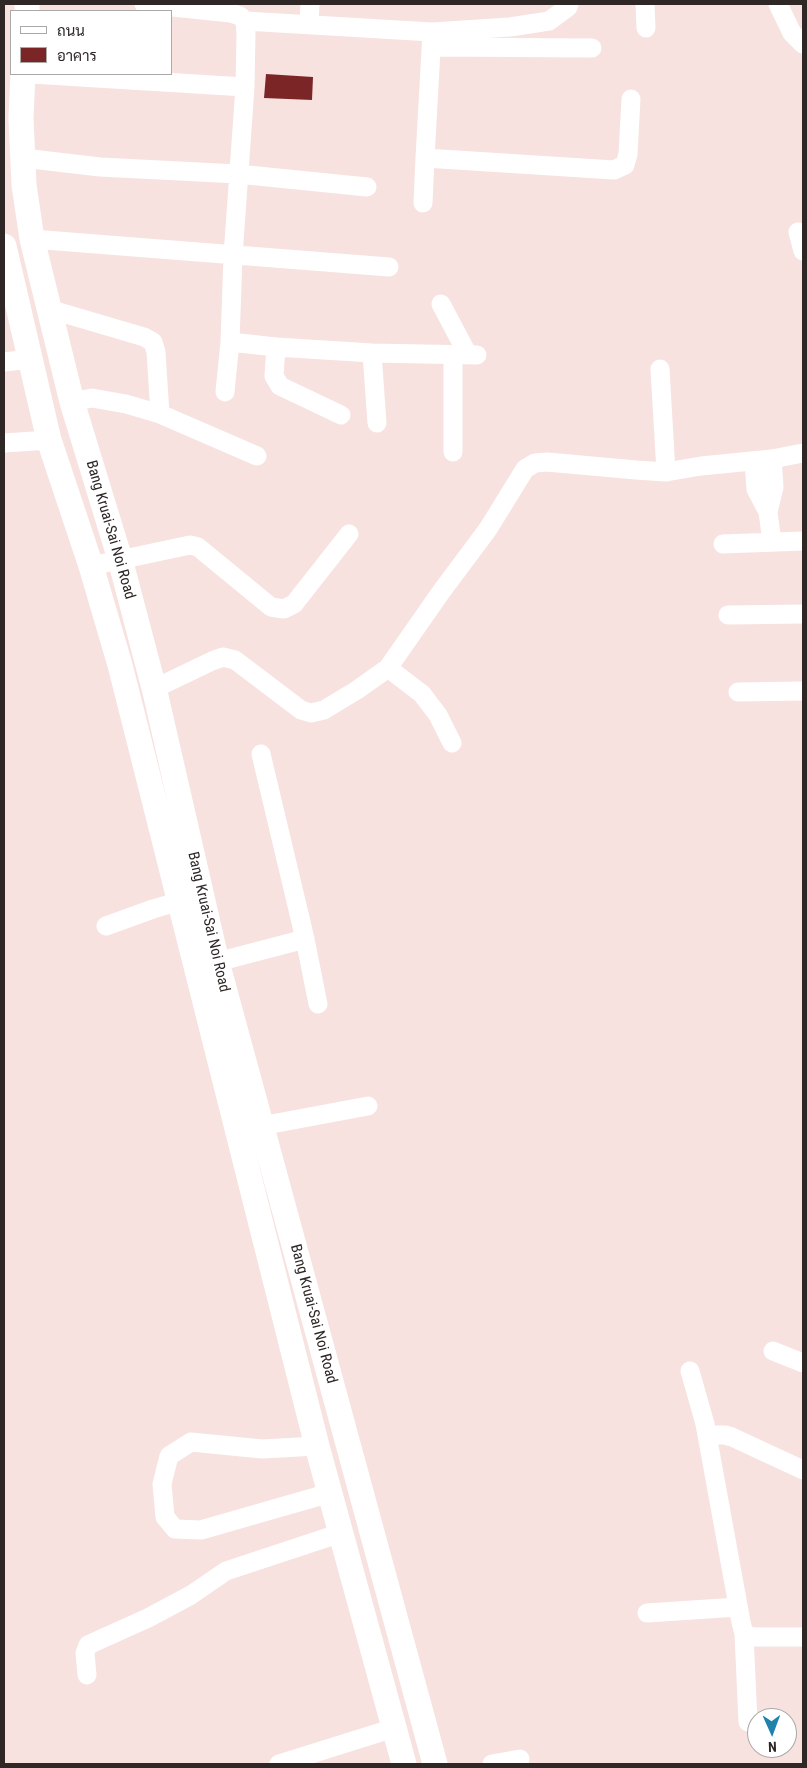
<!DOCTYPE html>
<html>
<head>
<meta charset="utf-8">
<style>
	body { margin:0 }
	#map { position:relative; width:807px; height:1768px; overflow:hidden; background:#f7e2e0; font-family:"Roboto Condensed",Sarabun,sans-serif }
	canvas { display:block }
	.frame { position:absolute; inset:0; border:5px solid #2e2726; pointer-events:none }
	.legend { position:absolute; left:10px; top:10px; width:162px; height:65px; box-sizing:border-box; background:#fff; border:1px solid #aba9a8; margin:0; padding:6px 9px; list-style:none; font-size:15px; color:#2e2726 }
	.legend li { display:flex; align-items:center; gap:10px; height:25px }
	.legend b { width:25px; border:1px solid #aba9a8 }
	.north { position:absolute; left:747px; top:1708px; width:50px; height:50px; box-sizing:border-box; background:#fff; border:1px solid #aba9a8; border-radius:50%; rotate:178deg; font-size:14px; font-weight:700; line-height:20px; text-align:center; color:#2e2726 }
	.north::after { content:''; display:block; margin:auto; width:18px; height:22px; background:#2081ad; clip-path:polygon(50% 0,100% 100%,50% 72%,0 100%) }
</style>
</head>
<body>
<div id="map">
<canvas width="807" height="1768"></canvas>
<div class="frame"></div>
<ul class="legend">
<li><b style="height:6px;background:#fff"></b>ถนน</li>
<li><b style="height:14px;background:#7c2527"></b>อาคาร</li>
</ul>
<div class="north">N</div>
</div>
<script>
const g = document.querySelector('canvas').getContext('2d');
g.lineJoin = 'round';
function fill(path, color) { g.fillStyle = color; g.fill(path, 'evenodd'); }
const toPath = rows => new Path2D(rows.map(r => 'M' + r).join(''));
function trace(path, color, width, dash) { g.strokeStyle = color; g.lineWidth = width; g.lineCap = dash ? 'butt' : 'round'; g.setLineDash(dash || []); g.stroke(path); }
function drawText(font, color, halo, rows, align = 'center') {
  g.font = font + ' "Roboto Condensed",sans-serif'; g.lineWidth = 5; g.setLineDash([]); g.textBaseline = 'middle'; g.strokeStyle = halo; g.fillStyle = color; for (const [text, x, y, turn = 0] of rows) {
    g.save(); g.translate(x, y); g.rotate((+turn || 0) * Math.PI / 180); g.textAlign = isNaN(turn) ? turn : align; if (halo) g.strokeText(text, 0, 0); g.fillText(text, 0, 0); g.restore();
  }
}
const building = toPath([
	[266,74,313,77,312,100,264,98]
]);
const minor = toPath([
	[144,4,231,13,240,16,245,21,432,32,510,27,549,21,568,7,569,4],
	[645,4,646,28],
	[778,4,792,33,803,44],
	[309,24,310,4],
	[432,32,425,158,614,170,625,165,628,154,631,99],
	[431,47,592,48],
	[31,74,245,87],
	[23,158,100,167,238,174,367,187],
	[423,203,425,158],
	[798,232,803,251],
	[32,239,389,267],
	[441,304,468,355],
	[49,309,144,337,153,342,156,352,160,414],
	[230,342,276,347,372,353,477,355],
	[276,347,274,376,280,386,341,415],
	[372,353,377,423],
	[453,356,453,452],
	[4,362,31,359],
	[660,369,666,472],
	[225,392,230,342,233,256,245,87,246,34,245,21],
	[72,402,92,398,126,404,160,414,257,456],
	[4,443,49,440],
	[772,459,774,487,768,512,772,542],
	[754,461,756,489,768,512],
	[723,544,803,541],
	[91,566,190,545,198,547,271,607,284,609,294,604,349,534],
	[728,615,803,614],
	[388,668,422,694,438,715,452,743],
	[155,692,162,685,212,661,223,657,235,660,301,710,311,713,324,710,357,690,388,668,441,592,488,529,525,469,535,463,547,462,636,470,666,472,701,466,772,459,803,453],
	[738,692,803,691],
	[106,926,153,909,180,901],
	[305,939,318,1004],
	[217,962,305,939,261,754],
	[261,1126,368,1106],
	[773,1351,803,1363],
	[690,1371,705,1424,741,1622,744,1634,748,1722],
	[707,1435,725,1435,732,1437,803,1470],
	[317,1446,262,1449,191,1442,169,1456,162,1484,165,1517,175,1529,201,1530,330,1493],
	[647,1613,738,1607],
	[744,1634,753,1637,803,1637],
	[87,1675,85,1653,88,1645,148,1618,191,1595,226,1571,341,1533],
	[279,1764,394,1728],
	[492,1764,520,1759]
]);
const major = toPath([
	[27,11,27,4],
	[23,74,21,118,24,185,32,239,72,402,120,559,155,692,217,962,435,1764],
	[4,246,49,440,91,566,120,665,317,1446,404,1764]
]);
const streetNames = [
	["Bang Kruai-Sai Noi Road",110,530,74],
	["Bang Kruai-Sai Noi Road",208,922,77],
	["Bang Kruai-Sai Noi Road",313,1314,75]
];
fill(building, '#7c2527');
trace(minor, '#fff', 19);
trace(major, '#fff', 25);
drawText('15px', '#2e2726', '#fff', streetNames);
</script>
</body>
</html>
